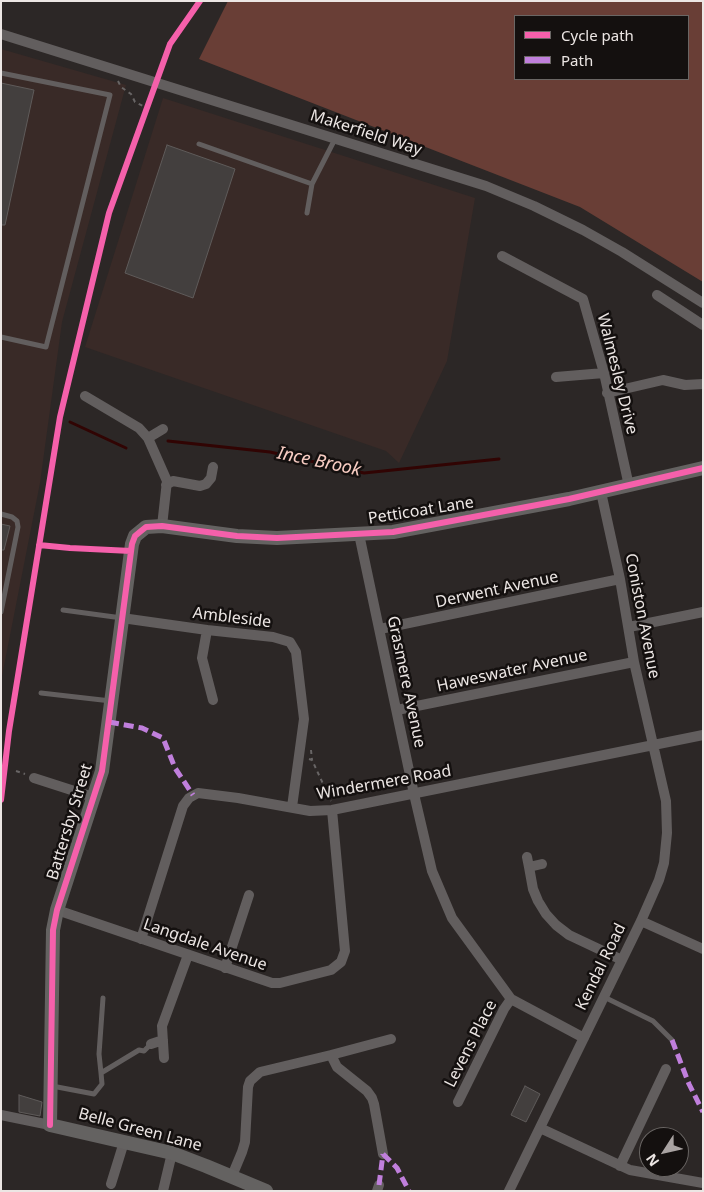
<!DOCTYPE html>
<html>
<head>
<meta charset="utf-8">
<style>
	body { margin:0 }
	#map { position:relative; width:704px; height:1192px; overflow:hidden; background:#2c2726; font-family:"Noto Sans",sans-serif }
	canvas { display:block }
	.frame { position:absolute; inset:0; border:2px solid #ece6e4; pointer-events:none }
	.legend { position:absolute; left:514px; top:15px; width:175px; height:65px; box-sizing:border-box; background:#14100f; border:1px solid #6a6664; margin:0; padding:6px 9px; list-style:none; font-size:15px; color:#ece6e4 }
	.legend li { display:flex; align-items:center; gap:10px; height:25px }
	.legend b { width:25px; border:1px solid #6a6664 }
	.north { position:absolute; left:639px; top:1127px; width:50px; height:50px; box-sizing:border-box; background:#14100f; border:1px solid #6a6664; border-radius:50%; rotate:235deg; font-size:14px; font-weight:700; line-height:20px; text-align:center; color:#ece6e4 }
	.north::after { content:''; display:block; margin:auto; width:18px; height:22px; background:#a9a3a2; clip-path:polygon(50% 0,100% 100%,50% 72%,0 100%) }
</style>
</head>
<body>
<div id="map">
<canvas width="704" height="1192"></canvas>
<div class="frame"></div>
<ul class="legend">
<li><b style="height:6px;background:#f560ab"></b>Cycle path</li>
<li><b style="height:6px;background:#c07fdc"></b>Path</li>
</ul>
<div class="north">N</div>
</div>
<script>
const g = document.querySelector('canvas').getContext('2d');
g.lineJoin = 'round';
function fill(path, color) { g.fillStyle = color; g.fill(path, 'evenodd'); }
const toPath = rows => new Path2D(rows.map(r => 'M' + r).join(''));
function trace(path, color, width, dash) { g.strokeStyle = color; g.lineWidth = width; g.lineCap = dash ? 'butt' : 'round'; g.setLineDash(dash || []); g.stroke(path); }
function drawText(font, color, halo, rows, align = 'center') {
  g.font = font + ' "Noto Sans",sans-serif'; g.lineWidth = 5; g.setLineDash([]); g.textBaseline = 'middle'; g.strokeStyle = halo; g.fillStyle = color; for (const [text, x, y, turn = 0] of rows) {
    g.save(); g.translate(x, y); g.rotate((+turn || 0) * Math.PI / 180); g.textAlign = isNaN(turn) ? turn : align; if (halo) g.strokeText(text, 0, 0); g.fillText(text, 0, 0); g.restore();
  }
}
const built = toPath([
	[1,49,126,85,62,322,40,483,1,681],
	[163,98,475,198,447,361,399,463,386,451,85,347]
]);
const green = toPath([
	[228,1,703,1,703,282,580,207,199,59],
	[515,16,688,16,688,79,515,79]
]);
const stream = toPath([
	[70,422,126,448],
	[168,441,270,452,364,473,499,459]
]);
const building = toPath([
	[1,83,34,90,5,225,1,225,1,83],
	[167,145,235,169,193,298,125,273,167,145],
	[1,524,10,526,4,550,1,550,1,524],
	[525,1086,540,1094,526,1122,511,1115,525,1086],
	[19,1095,42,1102,40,1116,19,1112,19,1095]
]);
const path = toPath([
	[118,81,121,87,131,94,135,102,147,108],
	[311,750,312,760],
	[309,759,312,760,331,801],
	[16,771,25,774]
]);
const lane = toPath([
	[1,73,110,95,46,347,1,337],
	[199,144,312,184],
	[307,213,312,184,335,139],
	[1,514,12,517,17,521,18,527,1,612],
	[63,610,122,618],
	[41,693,111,701],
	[604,997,653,1021,672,1040],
	[101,1073,99,1054,103,998],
	[52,1086,94,1094,102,1084,101,1073,139,1050,144,1051,151,1044]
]);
const street = toPath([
	[1,34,486,186,534,206,583,230,622,252,703,303],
	[502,256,583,299,604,373,629,486],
	[657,295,703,325],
	[556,377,604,373],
	[607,393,663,380,685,385,703,384],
	[85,396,139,428,148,438,167,481,162,526],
	[148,438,163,429],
	[166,485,173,481,200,486,206,484,211,478,213,467],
	[359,534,414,794,432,871,452,918,511,999,584,1038],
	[122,618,207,630,273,637,290,642,296,652,304,719,292,807],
	[629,627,703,612],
	[380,629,620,579],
	[207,630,202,658,213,700],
	[397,710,634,662],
	[34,778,93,797],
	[527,857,529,867,542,864],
	[529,867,533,889,538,901,546,914,556,925,569,935,622,960],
	[57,910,272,983,280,983,331,970,341,962,345,951,332,810],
	[641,921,703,949],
	[141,939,183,806,189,798,198,793,238,798,310,811,332,810,703,735],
	[225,968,249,895],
	[151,1044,163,1040],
	[331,1055,391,1039],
	[164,1058,162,1026,188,955],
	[458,1102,504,1009,511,999],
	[1,1115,50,1125],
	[540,1128,630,1170,703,1183],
	[620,1166,666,1069],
	[232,1176,242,1152,245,1142,248,1087,250,1081,260,1072,331,1055,337,1067,367,1091,372,1098,374,1104,383,1154],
	[111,1184,124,1142],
	[163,1191,172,1153],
	[377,1191,379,1185],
	[509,1191,641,921,659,880,664,863,667,833,666,801,634,662,620,579,601,492]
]);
const secondary = toPath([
	[266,1191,206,1166,172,1153,50,1125,53,930,57,910,102,771,132,544,135,536,146,527,162,526,237,536,277,538,393,532,569,499,703,468]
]);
const quiet = toPath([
	[109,722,142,728,163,738,175,768,193,795],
	[672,1040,689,1084,703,1112],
	[383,1154,397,1168,409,1191],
	[379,1185,383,1154]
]);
const cycleway = toPath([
	[39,545,70,548,131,551],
	[1,800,9,731,60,417,109,213,170,44,200,1],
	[50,1125,53,930,57,910,102,771,132,544,135,536,141,531,146,527,162,526,237,536,277,538,393,532,569,499,703,468]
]);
const streetNames = [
	["Makerfield Way",366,133,18],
	["Walmesley Drive",617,374,76],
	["Petticoat Lane",421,511,-9],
	["Derwent Avenue",497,590,-12],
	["Coniston Avenue",642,616,79],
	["Ambleside",232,618,7],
	["Haweswater Avenue",512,671,-12],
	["Grasmere Avenue",406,682,78],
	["Windermere Road",384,783,-10],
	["Battersby Street",70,822,-73],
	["Langdale Avenue",205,945,19],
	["Kendal Road",601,967,-64],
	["Levens Place",471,1044,-63],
	["Belle Green Lane",140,1130,15]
];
const waterNames = [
	["Ince Brook",319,462,12]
];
fill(built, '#392a27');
fill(green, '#693e36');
trace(stream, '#310403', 3);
fill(building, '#433f3e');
trace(building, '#5f5b5a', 1);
trace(path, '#686565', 2, [4, 4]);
trace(lane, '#625e5e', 5);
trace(street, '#625e5e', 10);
trace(secondary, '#646261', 14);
trace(quiet, '#c07fdc', 5, [10, 5]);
trace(cycleway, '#f560ab', 6);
drawText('16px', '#ece6e4', '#14100f', streetNames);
drawText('italic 18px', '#f9cdc3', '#14100f', waterNames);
</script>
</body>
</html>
